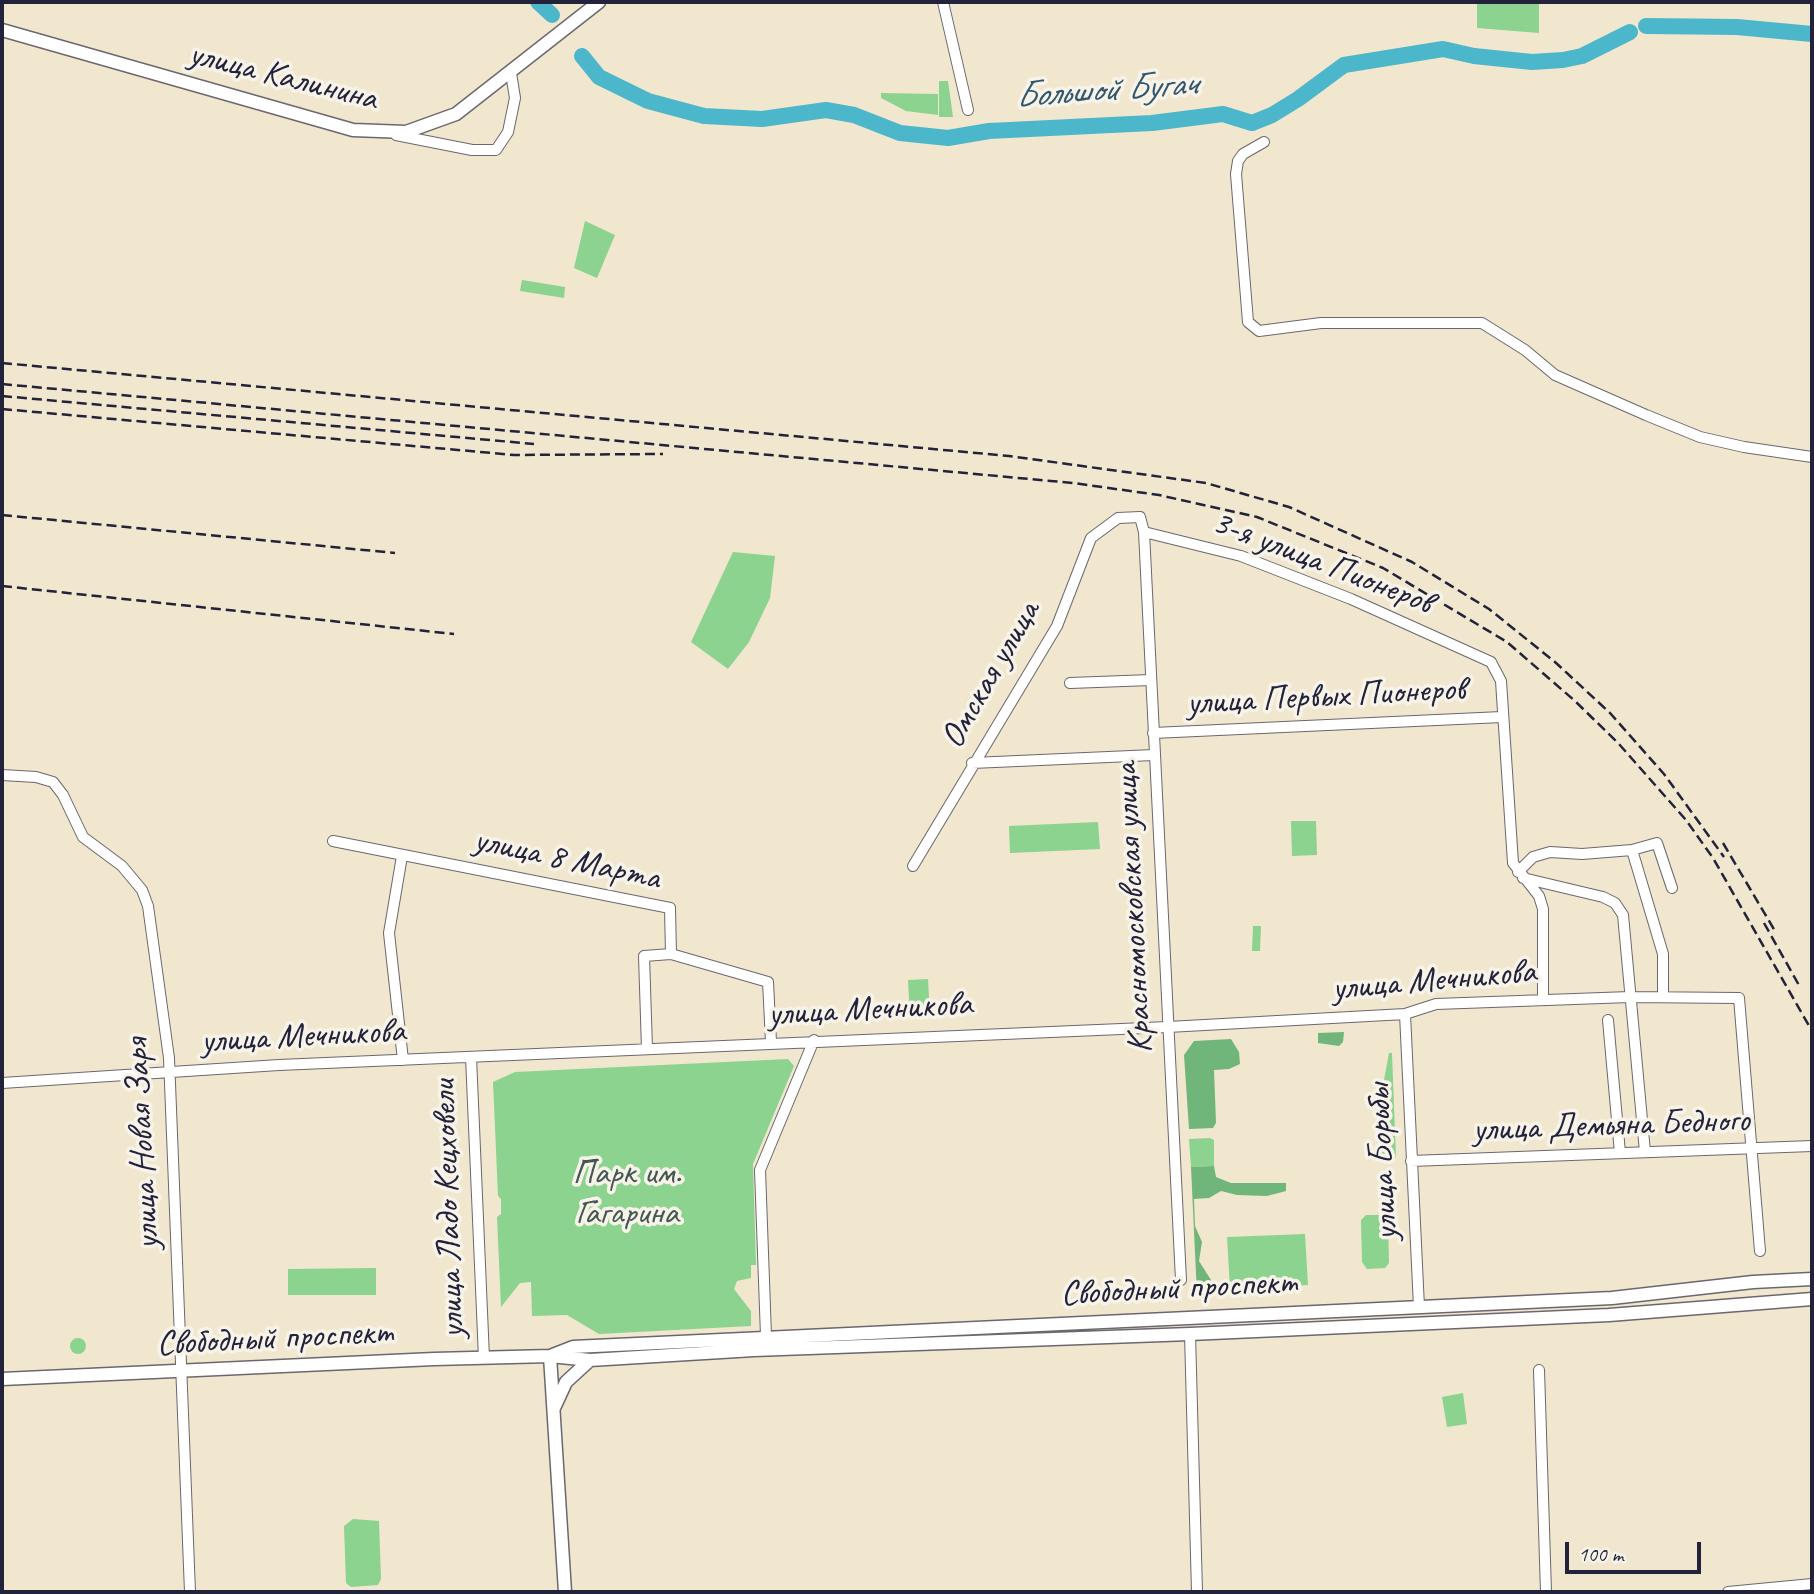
<!DOCTYPE html>
<html>
<head>
<meta charset="utf-8">
<style>
	body { margin:0 }
	#map { position:relative; width:1814px; height:1594px; overflow:hidden; background:#f1e7ce; font-family:Caveat,sans-serif }
	canvas { display:block }
	.frame { position:absolute; inset:0; border:4px solid #22223b; pointer-events:none }
	.scale { position:absolute; left:1565px; top:1542px; width:136px; height:32px; box-sizing:border-box; border:4px solid #22223b; border-top:0; padding-left:9px; font-size:21px; line-height:24px; white-space:nowrap; color:#22223b; -webkit-text-stroke:5px #f7f3e8; paint-order:stroke }
</style>
</head>
<body>
<div id="map">
<canvas width="1814" height="1594"></canvas>
<div class="frame"></div>
<div class="scale">100 m</div>
</div>
<script>
const g = document.querySelector('canvas').getContext('2d');
g.lineJoin = 'round';
function fill(path, color) { g.fillStyle = color; g.fill(path, 'evenodd'); }
const toPath = rows => new Path2D(rows.map(r => 'M' + r).join(''));
function trace(path, color, width, dash) { g.strokeStyle = color; g.lineWidth = width; g.lineCap = dash ? 'butt' : 'round'; g.setLineDash(dash || []); g.stroke(path); }
function drawText(font, color, halo, rows, align = 'center') {
  g.font = font + ' Caveat,sans-serif'; g.lineWidth = 7; g.setLineDash([]); g.textBaseline = 'middle'; g.strokeStyle = halo; g.fillStyle = color; for (const [text, x, y, turn = 0] of rows) {
    g.save(); g.translate(x, y); g.rotate((+turn || 0) * Math.PI / 180); g.textAlign = isNaN(turn) ? turn : align; if (halo) g.strokeText(text, 0, 0); g.fillText(text, 0, 0); g.restore();
  }
}
const green = toPath([
	[1539,2,1539,33,1477,28,1477,3],
	[939,81,948,81,953,117,939,117],
	[881,93,938,94,938,115,906,111,881,98],
	[585,221,615,235,597,278,574,268],
	[522,280,565,287,564,298,520,291],
	[733,552,775,556,770,598,749,642,728,669,691,642],
	[1291,821,1316,821,1317,855,1292,856],
	[1098,822,1100,849,1010,853,1009,826],
	[1253,926,1261,926,1260,951,1252,951],
	[928,979,930,1016,910,1017,908,980],
	[1389,1053,1392,1053,1396,1158,1378,1159,1378,1152,1386,1150,1386,1130,1378,1126,1377,1118],
	[788,1059,794,1066,753,1164,756,1265,751,1265,751,1278,737,1281,734,1289,751,1311,751,1326,599,1334,567,1315,532,1316,531,1282,520,1283,501,1307,497,1217,501,1214,501,1199,498,1196,493,1082,515,1072],
	[1210,1138,1214,1140,1214,1166,1191,1167,1189,1139],
	[1366,1215,1382,1215,1388,1220,1389,1263,1385,1268,1367,1269,1362,1262,1361,1220],
	[1305,1234,1308,1285,1230,1289,1227,1237],
	[376,1268,376,1295,288,1295,288,1269],
	'70 1346a8 8 0 1 1 16 0a8 8 0 1 1-16 0Z',
	[1463,1393,1467,1424,1447,1427,1442,1397],
	[353,1519,379,1521,381,1579,378,1585,351,1587,346,1583,344,1526]
]);
const forest = toPath([
	[1344,1032,1343,1042,1339,1046,1318,1043,1318,1033],
	[1231,1039,1239,1052,1240,1064,1229,1069,1214,1070,1216,1123,1213,1128,1189,1129,1184,1055,1194,1041],
	[1214,1166,1216,1177,1231,1183,1286,1183,1286,1191,1267,1196,1237,1195,1221,1191,1209,1198,1194,1199,1195,1226,1202,1242,1199,1261,1211,1280,1212,1292,1211,1295,1197,1295,1191,1167]
]);
const river = toPath([
	[538,2,552,15],
	[1646,26,1737,27,1812,34],
	[582,56,599,77,648,101,704,116,762,119,826,110,854,115,900,133,948,138,989,131,1152,123,1223,114,1252,123,1272,115,1298,99,1344,65,1443,49,1474,56,1532,62,1563,60,1582,56,1630,32]
]);
const minor = toPath([
	[943,2,968,110],
	[396,135,472,150,496,150,508,132,515,98,511,73],
	[1264,142,1243,154,1238,161,1236,174,1248,322,1259,331,1321,323,1482,323,1525,350,1555,375,1646,415,1700,437,1744,447,1812,457],
	[1144,532,1181,1280],
	[1070,683,1151,680],
	[1153,733,1502,717],
	[972,763,1154,755],
	[2,775,36,777,53,782,63,795,83,837,122,866,142,890,148,906,169,1058,190,1592],
	[333,841,670,908,671,954,768,982,771,1042],
	[402,856,389,933,403,1060],
	[913,866,1057,626,1091,538,1118,518,1140,517,1144,532,1241,556,1351,599,1491,662,1501,681,1513,863,1539,896,1543,909,1543,1000],
	[1518,872,1533,857,1550,852,1582,854,1632,850],
	[1523,878,1603,897,1615,903,1623,915,1645,1152],
	[1663,997,1663,954,1632,850,1657,843,1672,888],
	[1405,1014,1419,1307],
	[1608,1020,1620,1153],
	[647,1049,644,956,671,954],
	[471,1057,484,1358],
	[2,1083,279,1065,1168,1027,1405,1014,1436,1004,1630,997,1739,998,1760,1251],
	[1411,1161,1812,1146],
	[1190,1334,1197,1592],
	[766,1336,760,1170,814,1040],
	[1539,1370,1546,1592],
	[1728,1592,1812,1584]
]);
const major = toPath([
	[2,30,353,130,406,132,456,114,599,2],
	[550,1356,573,1347,1612,1298,1753,1282,1812,1279],
	[550,1356,565,1592],
	[2,1379,434,1359,550,1356,590,1360,754,1350,1190,1334,1609,1315,1812,1299],
	[554,1408,566,1382,590,1360]
]);
const rail = toPath([
	[2,363,1009,456,1206,483,1289,507,1412,562,1489,609,1555,662,1610,713,1664,774,1724,857],
	[2,384,1073,483,1159,495,1257,517,1383,568,1507,642,1575,701,1619,744,1686,820,1713,858,1812,1031],
	[2,396,534,444],
	[2,409,514,455,663,454],
	[2,515,395,553],
	[2,586,454,634],
	[1723,843,1775,931],
	[1764,923,1800,987]
]);
const streetNames = [
	["улица Калинина",283,77,14],
	["3-я улица Пионеров",1322,563,21],
	["Омская улица",991,675,-60],
	["улица Первых Пионеров",1326,697,-3],
	["улица 8 Марта",567,860,12],
	["Красномосковская улица",1134,908,-93],
	["улица Мечникова",1434,981,-5],
	["улица Мечникова",870,1010,-3],
	["улица Мечникова",303,1037,-3],
	["улица Демьяна Бедного",1611,1126,-2],
	["улица Новая Заря",143,1144,-93],
	["улица Борьбы",1383,1162,-93],
	["улица Ладо Кецховели",449,1209,-92],
	["Свободный проспект",1179,1289,-3],
	["Свободный проспект",275,1339,-3]
];
const parkNames = [
	["Парк им.",627,1174],
	["Гагарина",627,1214]
];
const waterNames = [
	["Большой Бугач",1106,91,-4]
];
fill(green, '#8bd38e');
fill(forest, '#70b579');
trace(river, '#4cb7ca', 16);
trace(minor, '#6a676e', 12);
trace(major, '#6a676e', 15);
trace(minor, '#fff', 10);
trace(major, '#fff', 12);
trace(rail, '#22223b', 2.5, [10, 5]);
drawText('35px', '#22223b', '#f7f3e8', streetNames);
drawText('35px', '#425754', '#f7f3e8', parkNames);
drawText('italic 37px', '#31566d', '#f7f3e8', waterNames);
</script>
</body>
</html>
